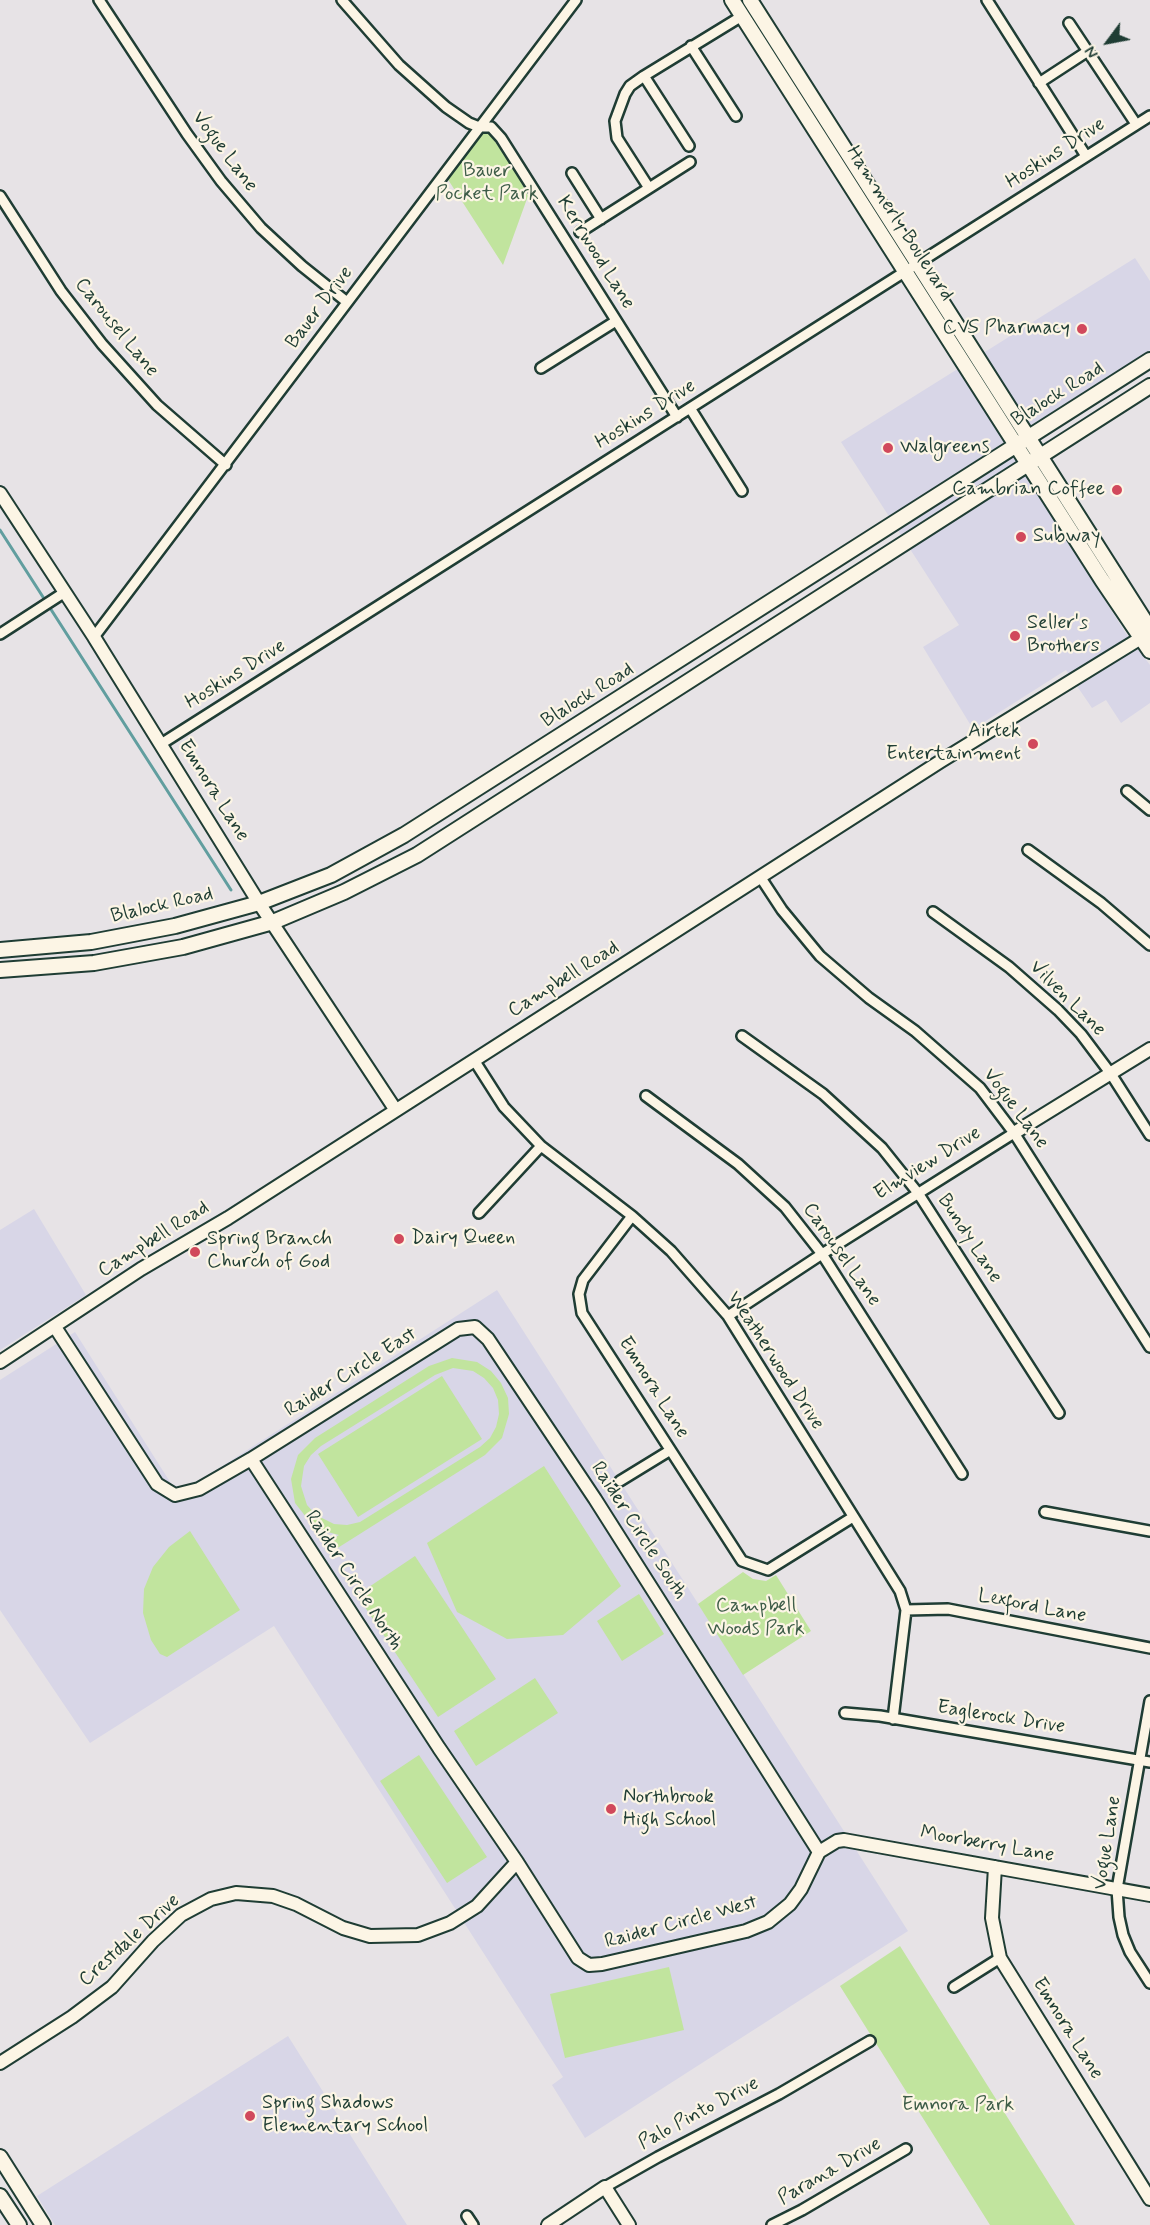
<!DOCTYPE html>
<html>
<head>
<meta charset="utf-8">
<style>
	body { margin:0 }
	#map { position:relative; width:1150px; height:2225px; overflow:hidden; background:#e7e3e6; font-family:Mynerve,sans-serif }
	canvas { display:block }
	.north { position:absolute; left:1078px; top:12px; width:60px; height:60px; -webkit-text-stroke:4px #fcf5e5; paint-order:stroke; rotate:238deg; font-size:16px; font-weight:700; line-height:24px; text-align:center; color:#1f3d34 }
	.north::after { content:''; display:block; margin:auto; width:21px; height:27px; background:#1f3d34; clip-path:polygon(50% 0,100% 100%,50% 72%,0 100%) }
</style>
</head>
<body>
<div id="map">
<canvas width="1150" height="2225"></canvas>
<div class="north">N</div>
</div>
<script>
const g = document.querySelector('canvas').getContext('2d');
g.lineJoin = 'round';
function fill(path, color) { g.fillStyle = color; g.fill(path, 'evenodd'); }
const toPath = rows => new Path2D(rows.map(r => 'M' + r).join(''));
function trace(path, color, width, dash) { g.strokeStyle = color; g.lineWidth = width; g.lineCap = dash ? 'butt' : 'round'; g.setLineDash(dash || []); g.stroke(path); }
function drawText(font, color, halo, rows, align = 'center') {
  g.font = font + ' Mynerve,sans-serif'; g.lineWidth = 4.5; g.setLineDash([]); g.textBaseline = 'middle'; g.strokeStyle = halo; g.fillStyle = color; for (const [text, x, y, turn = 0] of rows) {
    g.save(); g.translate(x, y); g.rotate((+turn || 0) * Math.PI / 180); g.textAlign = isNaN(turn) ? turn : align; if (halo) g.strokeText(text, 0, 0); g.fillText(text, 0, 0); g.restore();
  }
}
const built = toPath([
	[1135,258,1150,281,1150,350,1005,442,1125,632,1150,665,1150,703,1121,723,1106,700,1092,708,1066,670,973,729,923,647,959,625,841,442],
	[34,1209,86,1295,0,1350,0,1230],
	[497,1290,908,1931,585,2138,552,2085,563,2077,274,1626,90,1743,0,1610,0,1380,75,1332,172,1485,188,1488],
	[288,2036,407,2225,55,2225,37,2196]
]);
const green = toPath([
	[482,133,489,133,515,170,528,196,503,265,447,178],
	[452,1358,477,1362,491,1371,501,1383,508,1398,509,1414,502,1438,485,1455,336,1549,331,1540,339,1535,324,1531,310,1522,295,1503,291,1479,298,1455,315,1438,429,1366],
	[453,1368,473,1371,484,1378,493,1388,498,1400,499,1414,496,1427,490,1438,480,1447,360,1522,347,1525,334,1524,316,1515,307,1505,301,1486,304,1466,311,1455,321,1446,435,1375],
	[442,1376,482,1439,358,1517,318,1454],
	[544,1466,621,1586,563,1635,507,1639,457,1612,427,1543],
	[190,1531,240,1610,167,1657,160,1654,151,1640,143,1613,144,1589,153,1567,169,1547],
	[415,1556,496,1679,438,1717,357,1595],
	[743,1572,753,1579,766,1581,776,1575,811,1631,743,1675,698,1604],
	[639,1594,664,1634,622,1661,597,1621],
	[535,1678,558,1713,476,1766,454,1731],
	[419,1755,487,1857,447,1883,380,1781],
	[900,1946,1075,2225,990,2225,840,1986],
	[669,1967,684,2030,565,2058,550,1994]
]);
const stream = toPath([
	[0,530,231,890]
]);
const minor = toPath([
	[99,0,187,134,221,181,261,228,302,266,347,302],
	[342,0,399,65,446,107,469,123,479,127,491,127,501,138,677,417],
	[987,0,1086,156],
	[1069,23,1136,124],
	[691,46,736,116],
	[644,76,689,146],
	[1039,83,1088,51],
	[572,173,601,219],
	[649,188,617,138,615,121,625,94,630,86,644,76,742,16],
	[0,196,61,291,102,344,157,405,226,465],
	[580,232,690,162],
	[541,368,616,321],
	[690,408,742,491],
	[0,634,65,592],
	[94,637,576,0],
	[161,744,1150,116],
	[1127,791,1150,810],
	[1028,850,1101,903,1150,945],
	[761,878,782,910,820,956,869,998,915,1031,980,1088,1014,1133,1150,1347],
	[933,912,1009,967,1058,1010,1081,1034,1111,1074,1150,1135],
	[742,1036,823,1094,882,1148,918,1193,1059,1413],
	[474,1060,504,1107,541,1146,632,1216,671,1251,728,1316,900,1591,906,1610,893,1719],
	[646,1096,738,1164,785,1207,822,1254,962,1474],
	[479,1213,541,1146],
	[632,1216,583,1280,579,1294,582,1313,742,1561,768,1570,853,1517],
	[728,1316,822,1254,1014,1133],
	[620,1481,669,1451],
	[1045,1512,1150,1531],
	[906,1610,948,1609,1150,1648],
	[1150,1701,1117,1889,1119,1917,1123,1935,1130,1952,1150,1983],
	[845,1713,880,1716,1150,1762],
	[954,1987,1000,1958],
	[605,2187,658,2157,779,2094,870,2041],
	[467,2216,473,2225],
	[772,2225,802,2210,906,2149]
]);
const tertiary = toPath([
	[0,493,94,637,259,903,395,1109],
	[1014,1133,1150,1049],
	[55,1327,157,1484,175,1495,199,1489,251,1459,458,1329,475,1327,488,1339,595,1499,819,1852],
	[0,1362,141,1269,228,1218,941,761,1149,633],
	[251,1459,439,1748,517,1862,578,1958,589,1965,602,1964,746,1931,768,1922,790,1904,801,1889,819,1852],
	[819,1852,837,1841,844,1840,1150,1895],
	[995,1867,992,1918,1000,1958,1150,2199],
	[0,2063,72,2017,112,1987,153,1941,181,1915,211,1899,236,1893,273,1896,296,1904,343,1928,370,1936,418,1935,450,1923,477,1906,517,1862],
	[548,2225,605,2187,629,2225]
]);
const secondary = toPath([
	[732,0,1102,580,1150,651],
	[750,0,1150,629],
	[0,950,91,942,175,926,259,903,331,875,404,835,1150,360],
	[0,970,94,963,183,947,273,922,344,892,417,855,1150,386],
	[0,2157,43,2225],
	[0,2196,19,2225]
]);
const markers = [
	[1082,329,6,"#d1495b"],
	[888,448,6,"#d1495b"],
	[1117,490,6,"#d1495b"],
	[1021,537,6,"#d1495b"],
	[1015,636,6,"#d1495b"],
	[1033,744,6,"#d1495b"],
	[399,1239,6,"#d1495b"],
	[195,1252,6,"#d1495b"],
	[611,1809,6,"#d1495b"],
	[250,2116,6,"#d1495b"]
];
const streetNames = [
	["Vogue Lane",224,152,53],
	["Hoskins Drive",1056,154,-33],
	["Hammerly Boulevard",899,224,57],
	["Kerrwood Lane",595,253,58],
	["Bauer Drive",320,308,-53],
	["Carousel Lane",116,328,51],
	["Blalock Road",1058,395,-32],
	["Hoskins Drive",646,415,-32],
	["Hoskins Drive",236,675,-32],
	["Blalock Road",588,696,-32],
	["Emnora Lane",213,791,58],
	["Blalock Road",162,906,-13],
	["Campbell Road",564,980,-32],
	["Vilven Lane",1067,999,45],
	["Vogue Lane",1015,1109,53],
	["Elmview Drive",928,1164,-32],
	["Bundy Lane",969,1239,57],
	["Campbell Road",154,1240,-32],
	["Carousel Lane",841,1255,55],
	["Weatherwood Drive",775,1361,57],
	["Raider Circle East",351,1373,-32],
	["Emnora Lane",653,1388,58],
	["Raider Circle South",638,1531,57],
	["Raider Circle North",353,1581,57],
	["Lexford Lane",1032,1607,11],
	["Eaglerock Drive",1001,1718,9],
	["Vogue Lane",1108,1843,-81],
	["Moorberry Lane",987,1845,10],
	["Raider Circle West",681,1923,-15],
	["Crestdale Drive",130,1941,-42],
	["Emnora Lane",1067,2029,58],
	["Palo Pinto Drive",699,2114,-28],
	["Parana Drive",830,2172,-30]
];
const parkNames = [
	["Bauer",487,172],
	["Pocket Park",487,195],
	["Campbell",756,1607],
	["Woods Park",756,1630],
	["Emnora Park",958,2106]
];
const poiNames = [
	["CVS Pharmacy",1070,329,"right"],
	["Walgreens",900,448],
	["Cambrian Coffee",1105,490,"right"],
	["Subway",1033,537],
	["Seller's",1027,624],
	["Brothers",1027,647],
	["Airtek",1021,732,"right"],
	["Entertainment",1021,755,"right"],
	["Dairy Queen",411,1239],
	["Spring Branch",207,1240],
	["Church of God",207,1263],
	["Northbrook",623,1798],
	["High School",623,1821],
	["Spring Shadows",262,2104],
	["Elementary School",262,2127]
];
fill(built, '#d8d6e7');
fill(green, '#c1e49e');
trace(stream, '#619e9f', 3);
trace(minor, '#1f3d34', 14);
trace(tertiary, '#1f3d34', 16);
trace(secondary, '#1f3d34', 18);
trace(minor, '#fcf5e5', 9);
trace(tertiary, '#fcf5e5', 12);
trace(secondary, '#fcf5e5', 14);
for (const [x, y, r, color] of markers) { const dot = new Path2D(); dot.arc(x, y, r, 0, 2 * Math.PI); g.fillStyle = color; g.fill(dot); trace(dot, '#fcf5e5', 2); }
drawText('20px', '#1f3d34', '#fcf5e5', streetNames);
drawText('20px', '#3f5e49', '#fcf5e5', parkNames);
drawText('20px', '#1f3d34', '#fcf5e5', poiNames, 'left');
</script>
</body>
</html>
